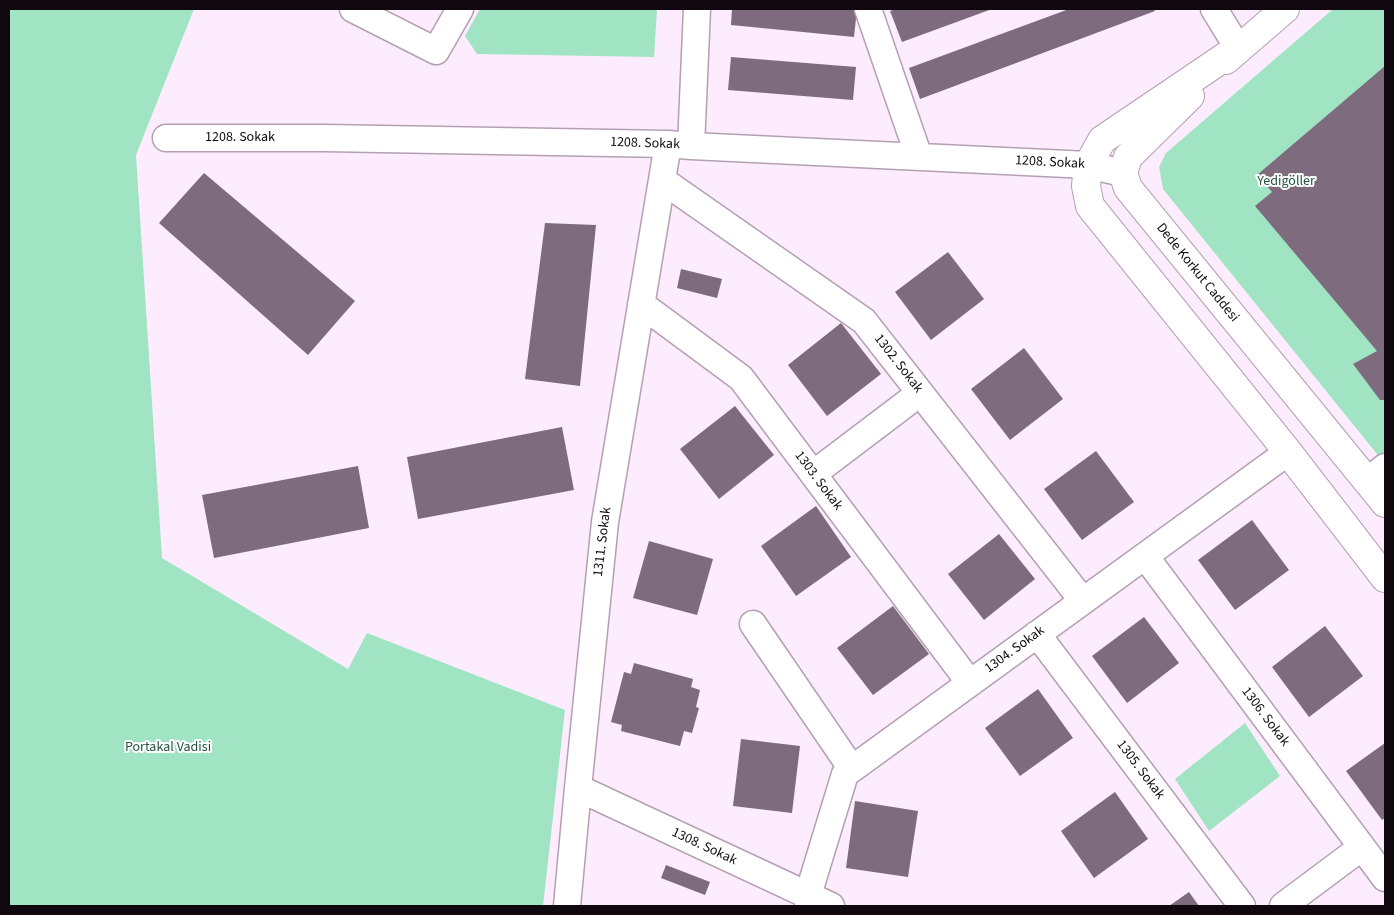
<!DOCTYPE html>
<html>
<head>
<meta charset="utf-8">
<style>
	body { margin:0 }
	#map { position:relative; width:1394px; height:915px; overflow:hidden; background:#fdecfd; font-family:"Source Sans 3",sans-serif }
	canvas { display:block }
	.frame { position:absolute; inset:0; border:10px solid #0f090f; pointer-events:none }
</style>
</head>
<body>
<div id="map">
<canvas width="1394" height="915"></canvas>
<div class="frame"></div>
</div>
<script>
const g = document.querySelector('canvas').getContext('2d');
g.lineJoin = 'round';
function fill(path, color) { g.fillStyle = color; g.fill(path, 'evenodd'); }
const toPath = rows => new Path2D(rows.map(r => 'M' + r).join(''));
function trace(path, color, width, dash) { g.strokeStyle = color; g.lineWidth = width; g.lineCap = dash ? 'butt' : 'round'; g.setLineDash(dash || []); g.stroke(path); }
function drawText(font, color, halo, rows, align = 'center') {
  g.font = font + ' "Source Sans 3",sans-serif'; g.lineWidth = 4; g.setLineDash([]); g.textBaseline = 'middle'; g.strokeStyle = halo; g.fillStyle = color; for (const [text, x, y, turn = 0] of rows) {
    g.save(); g.translate(x, y); g.rotate((+turn || 0) * Math.PI / 180); g.textAlign = isNaN(turn) ? turn : align; if (halo) g.strokeText(text, 0, 0); g.fillText(text, 0, 0); g.restore();
  }
}
const green = toPath([
	[9,9,194,9,136,155,162,558,348,669,367,633,565,710,543,906,9,906],
	[480,9,657,9,654,57,477,54,465,36],
	[1333,9,1385,9,1385,464,1163,189,1159,167,1166,153],
	[1245,723,1280,776,1209,831,1175,779]
]);
const building = toPath([
	[732,9,857,9,854,37,731,25],
	[896,9,992,9,902,42,890,11],
	[1069,9,1154,9,1155,11,920,99,909,68],
	[731,57,856,67,853,100,728,90],
	[1385,66,1385,400,1380,400,1353,364,1377,351,1255,206,1272,192,1257,175],
	[204,173,355,301,308,355,159,223],
	[545,223,596,225,580,386,525,379],
	[948,252,984,299,931,340,895,292],
	[681,269,722,279,717,298,677,288],
	[841,323,881,374,827,416,788,365],
	[1024,348,1063,399,1010,440,971,389],
	[735,406,774,455,719,499,680,449],
	[562,427,574,490,418,519,407,457],
	[1096,451,1134,502,1082,540,1044,489],
	[358,466,369,528,214,558,202,495],
	[816,506,851,557,796,596,761,546],
	[1252,520,1289,570,1235,610,1198,560],
	[999,534,1035,579,984,620,948,574],
	[649,541,713,559,697,615,633,598],
	[893,606,929,654,873,695,837,648],
	[1144,617,1179,663,1127,703,1092,656],
	[1325,626,1363,676,1309,717,1272,667],
	[634,663,693,679,691,687,700,690,696,707,699,708,692,733,684,731,680,746,621,731,622,725,611,722,624,672,631,674],
	[1038,689,1073,738,1020,776,985,728],
	[741,739,800,746,792,813,733,806],
	[1385,743,1385,818,1382,820,1346,771],
	[1115,792,1148,839,1094,878,1061,831],
	[855,801,918,811,908,877,846,868],
	[666,865,710,882,705,895,661,878],
	[1189,892,1199,906,1169,906]
]);
const street = toPath([
	[353,9,436,51,460,9],
	[868,9,919,157],
	[1214,9,1238,48],
	[166,138,324,138,668,144,691,146,1088,165,1123,173],
	[691,146,697,9],
	[662,180,864,321,1083,601],
	[641,304,741,378,970,683],
	[813,474,920,393],
	[1368,481,1385,467],
	[1145,556,1385,878],
	[753,624,852,769],
	[1037,634,1242,906],
	[578,788,831,906],
	[567,906,578,788,605,522,668,144],
	[808,906,808,895,845,774,1288,452],
	[1283,906,1362,847]
]);
const secondary = toPath([
	[1238,48,1102,140,1088,165,1086,186,1090,206,1288,452,1385,578],
	[1226,60,1285,9],
	[1190,96,1128,157,1123,173,1128,188,1385,503]
]);
const streetNames = [
	["1208. Sokak",240,138],
	["1208. Sokak",645,144,2],
	["1208. Sokak",1050,163,3],
	["Dede Korkut Caddesi",1197,273,51],
	["1302. Sokak",898,364,52],
	["1303. Sokak",818,481,53],
	["1311. Sokak",603,542,-83],
	["1304. Sokak",1015,650,-36],
	["1306. Sokak",1265,717,53],
	["1305. Sokak",1140,770,53],
	["1308. Sokak",704,847,25]
];
const parkNames = [
	["Yedigöller",1286,182],
	["Portakal Vadisi",168,748]
];
fill(green, '#a0e4c3');
fill(building, '#7e6b7d');
trace(street, '#b4a0b3', 29);
trace(secondary, '#b4a0b3', 30);
trace(street, '#fff', 26);
trace(secondary, '#fff', 28);
drawText('14px', '#0f090f', '#fff', streetNames);
drawText('14px', '#23533e', '#fff', parkNames);
</script>
</body>
</html>
